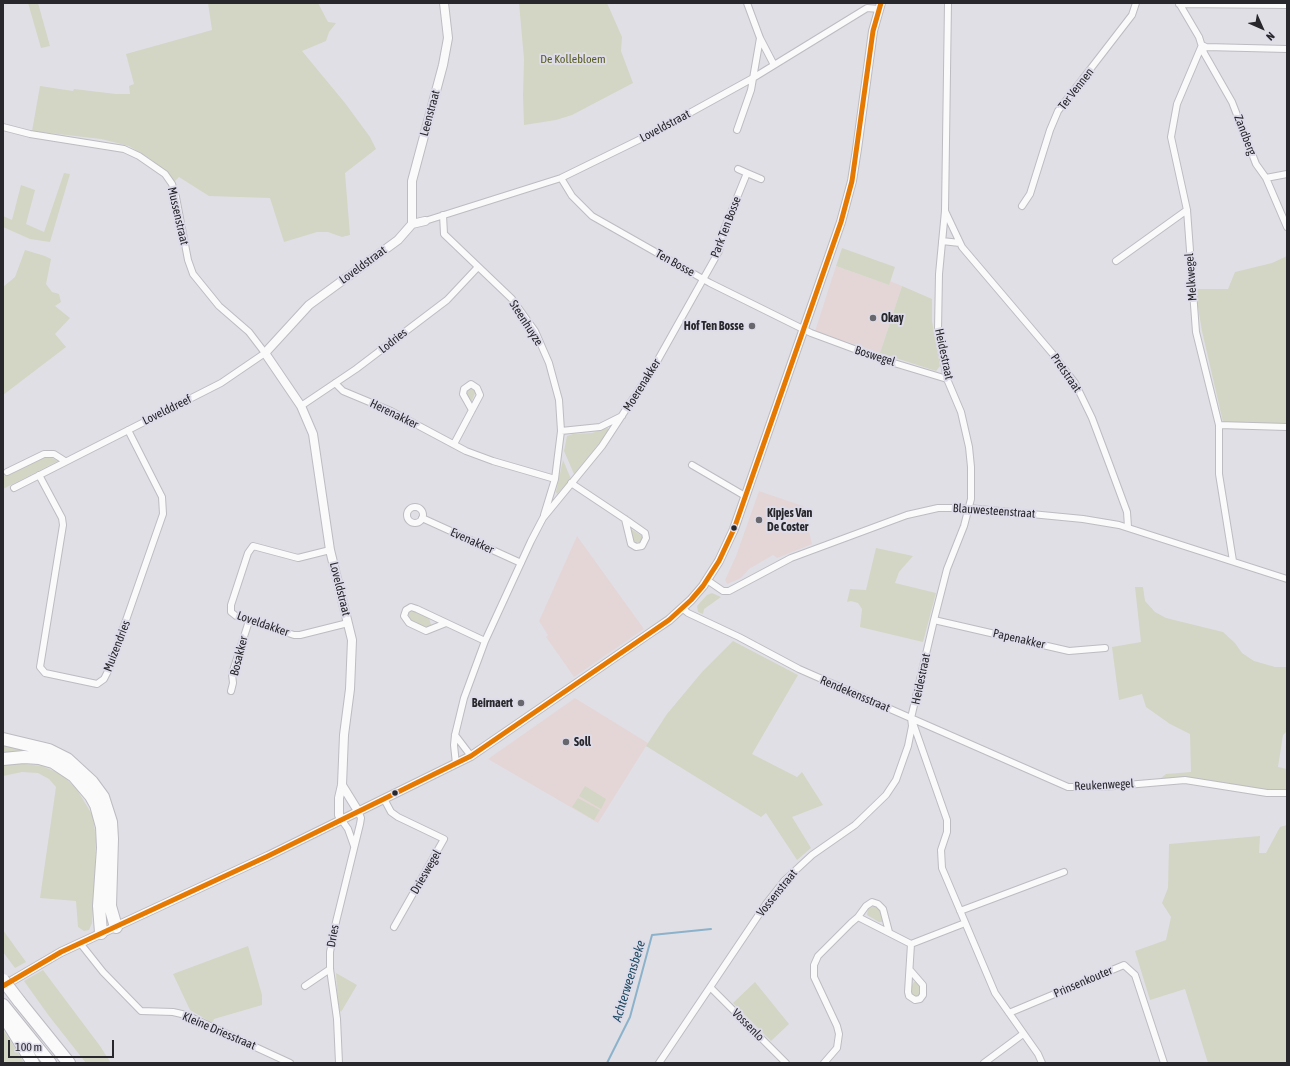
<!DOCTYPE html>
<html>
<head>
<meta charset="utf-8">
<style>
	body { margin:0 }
	#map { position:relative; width:1290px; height:1066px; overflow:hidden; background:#e0dfe6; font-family:"Asap Condensed",sans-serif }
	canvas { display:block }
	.frame { position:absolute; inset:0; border:4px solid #28272c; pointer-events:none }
	.north { position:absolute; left:1242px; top:8px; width:40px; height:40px; -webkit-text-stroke:3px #dedce9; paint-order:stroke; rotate:135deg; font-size:11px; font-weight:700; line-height:16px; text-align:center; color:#28272c }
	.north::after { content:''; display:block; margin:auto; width:14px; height:18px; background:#28272c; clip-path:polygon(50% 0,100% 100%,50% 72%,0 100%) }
	.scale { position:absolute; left:8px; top:1040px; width:106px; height:18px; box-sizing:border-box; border:2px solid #28272c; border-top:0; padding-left:5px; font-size:12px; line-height:14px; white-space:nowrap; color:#28272c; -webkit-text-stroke:3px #dedce9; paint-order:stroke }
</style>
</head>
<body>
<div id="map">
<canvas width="1290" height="1066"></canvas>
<div class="frame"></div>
<div class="north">N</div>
<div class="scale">100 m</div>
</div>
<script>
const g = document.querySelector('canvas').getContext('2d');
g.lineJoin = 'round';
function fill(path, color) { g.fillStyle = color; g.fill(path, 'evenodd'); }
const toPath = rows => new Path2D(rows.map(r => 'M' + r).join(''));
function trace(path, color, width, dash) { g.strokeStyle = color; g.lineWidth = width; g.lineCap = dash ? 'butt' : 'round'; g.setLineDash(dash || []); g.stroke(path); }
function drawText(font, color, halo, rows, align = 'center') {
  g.font = font + ' "Asap Condensed",sans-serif'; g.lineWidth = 4; g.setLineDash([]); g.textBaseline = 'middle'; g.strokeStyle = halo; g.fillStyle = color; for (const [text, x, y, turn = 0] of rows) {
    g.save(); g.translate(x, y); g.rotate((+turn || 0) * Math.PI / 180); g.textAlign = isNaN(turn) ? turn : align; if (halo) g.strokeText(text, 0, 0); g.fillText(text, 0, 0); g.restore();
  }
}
const commercial = toPath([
	[836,266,889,285,890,281,902,286,880,353,815,331],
	[759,491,803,506,812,544,777,558,773,555,749,569,741,578,727,584,725,580,736,556],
	[577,536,644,629,574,677,546,637,548,635,539,621],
	[575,698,648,743,598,823,488,759]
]);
const green = toPath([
	[28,3,38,3,50,46,41,48],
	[208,3,318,3,328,22,336,23,329,32,326,41,302,51,345,103,370,137,376,149,345,173,350,235,342,237,328,232,317,232,284,242,270,198,209,196,179,177,174,182,166,172,149,158,129,146,101,139,32,131,40,86,73,91,74,89,116,94,130,94,129,86,134,84,126,54,212,30],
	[519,3,607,3,622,37,621,51,633,83,572,115,556,120,524,125,523,96,524,59],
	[64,173,70,174,50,242,30,239,3,227,3,216,12,220,21,185,35,190,26,224,44,232],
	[842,248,895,267,889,285,836,266],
	[25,250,45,256,51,259,46,284,52,292,59,294,61,302,55,306,70,318,55,334,66,347,3,395,3,287,15,277],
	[1287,256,1287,424,1223,422,1202,331,1195,289,1228,289,1235,272,1272,263],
	[902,286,932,299,932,321,940,366,936,371,880,353],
	[470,388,476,391,471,403,466,393],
	[607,428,609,429,609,431,574,474,564,451,567,436,573,434,592,433],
	[43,456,52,458,58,461,3,489,3,473,5,476],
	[563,460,571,479,557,494,556,492],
	[631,529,642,536,642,539,640,543,633,541],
	[876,548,913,556,899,572,895,583,936,593,923,642,860,627,862,609,858,603,851,601,847,602,850,589,866,590],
	[1135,587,1143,587,1145,601,1155,612,1166,618,1223,632,1235,643,1242,653,1254,661,1275,667,1287,667,1287,731,1283,735,1278,767,1287,769,1287,790,1271,791,1193,778,1161,778,1166,774,1191,772,1190,734,1170,724,1146,707,1142,694,1119,700,1112,647,1141,642],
	[712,593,721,597,704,609,703,614,698,612,697,606,707,595],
	[414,611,429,618,431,625,425,627,410,620,408,613],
	[733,641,798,675,752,754,797,777,802,772,823,805,792,817,811,848,797,860,766,813,761,817,646,746,667,714,702,672],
	[3,743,40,751,3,755],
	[17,763,42,766,61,774,76,788,93,816,96,840,94,897,92,923,89,930,84,931,78,927,76,901,40,898,56,787,49,779,38,773,22,772,3,776,3,765],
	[585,786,606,799,601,809,579,796],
	[578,798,600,810,594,820,572,807],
	[1287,825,1287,1063,1208,1063,1185,989,1150,1000,1135,951,1166,940,1171,917,1162,903,1168,888,1169,844,1260,836,1259,853,1266,853,1280,827],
	[874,906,880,910,883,919,882,922,879,922,867,915,868,909],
	[3,930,26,962,15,968,3,952],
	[248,946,262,995,262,1005,214,1019,212,1023,190,1010,173,974],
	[43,970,100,1046,111,1063,86,1063,49,1016,24,981],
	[336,973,357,985,341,1012,338,1008],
	[755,982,789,1024,771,1041,733,1003],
	[914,982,917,982,920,985,920,993,918,997,912,995,912,985],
	[3,1030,10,1040,24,1063,3,1063]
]);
const stream = toPath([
	[607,1063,630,1017,652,935,711,929]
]);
const minor = toPath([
	[747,3,760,38,774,65],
	[1179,3,1199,37,1204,53,1232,102,1256,164,1266,178,1287,227],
	[1179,4,1287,5],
	[1202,45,1177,104,1171,137,1187,210,1196,332,1219,425,1219,474,1233,561],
	[1202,45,1206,47,1287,49],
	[3,127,30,134,124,149,139,156,165,174,172,184,176,197,188,260,193,274,219,306,249,332,265,353,221,383,14,488],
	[737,130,751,90,760,38],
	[738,169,747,173],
	[561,178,572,196,592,216,710,283,811,333,884,360,947,379],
	[1266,178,1287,174],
	[1022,206,1030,194,1050,130,1058,111,1132,15,1136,3],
	[945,211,962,247,1052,353,1075,383,1092,418,1110,466,1127,512,1128,527],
	[443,215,444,234,512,299,535,331,549,363,559,400,561,431,555,479,544,515],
	[425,221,561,178,657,131,753,78,867,8,879,9],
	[942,241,960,243],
	[1116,261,1187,210],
	[335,383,343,391,391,411,466,451,493,461,555,479],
	[301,406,356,369,447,300,478,267],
	[1219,425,1287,427],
	[561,431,600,427,622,416],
	[454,444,480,395,477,388,471,384,464,389,463,394,472,410],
	[692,465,745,496],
	[7,472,44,454,54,454,65,461],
	[39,475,62,518,63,525,40,667,45,673,97,684,104,679,109,669,163,514,162,497,128,430],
	[571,483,625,519,645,533,646,538,642,546,636,547,631,544,625,519],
	'407 515a8 8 0 1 1 16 0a8 8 0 1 1-16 0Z',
	[422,518,521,563],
	[330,550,298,558,253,546,248,553,231,605,231,612,236,616,294,635,300,635,348,623],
	[707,580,723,591,729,591,791,558,907,515,938,508,969,508,1083,519,1119,525,1287,579],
	[682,608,688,613,739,637,799,669,1068,787,1103,787,1185,780,1267,793,1287,793],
	[934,620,1069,651,1105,648],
	[446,623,426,631,409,623,404,616,406,610,411,607,417,609,485,641],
	[231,691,233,683,232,674,249,621],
	[913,723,947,820,947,832,941,850,942,868,995,993,1038,1054,1042,1063],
	[455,735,471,756],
	[456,764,454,745,455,735,464,698,485,641,531,541,543,518,602,446,655,365,719,251,723,232,747,173,761,179],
	[384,799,391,812,398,817,444,839,394,927],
	[341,819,348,829,354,846],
	[960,911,1064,872],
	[858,917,866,906,872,902,878,904,883,909,889,932],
	[80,943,103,972,141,1011,173,1012,186,1015,290,1063],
	[910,970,923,985,923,995,920,999,915,1000,909,996,908,992,911,944],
	[305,986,330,969],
	[710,987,786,1063],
	[1009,1013,1124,965,1135,975,1164,1063],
	[339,1063,337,1019,330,969,330,952,336,922,360,824,361,818,358,811],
	[659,1063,766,904,784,881,812,855,855,825,886,795,896,780,908,746,912,726,911,718,934,620,947,569,964,526,971,499,971,467,969,447,961,412,947,379,938,330,939,274,945,211,948,3],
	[824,1063,837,1048,839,1034,837,1026,814,977,814,965,818,956,851,923,858,917,911,944,965,923],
	[984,1063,1023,1034]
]);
const tertiary = toPath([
	[412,224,412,181,443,65,448,38,444,3],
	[342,785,358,811],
	[341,819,339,815,339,798,342,785,344,735,350,689,352,640,330,550,313,434,301,406,265,353,309,305,398,240,412,224,425,221],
	[3,986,61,952,268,856,471,756,650,633,669,620,691,600,703,586,719,561,734,529,841,222,852,181,857,149,873,31,881,3]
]);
const motorway = toPath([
	[3,739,49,750,67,759,92,782,103,797,111,822,112,839,110,906,116,927],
	[3,759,24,757,39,758,53,762,74,776,91,796,96,805,102,827,103,848,99,906,101,933],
	[19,1001,69,1063],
	[3,1005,50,1063],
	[3,1015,33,1063]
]);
const motorwayBridge = toPath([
	[3,980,19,1001]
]);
const bus1 = toPath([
	[3,986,61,952,268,856,471,756,669,620,691,600,703,586,719,561,734,529,841,222,852,181,873,31,881,3]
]);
const markers = [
	[873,318,4,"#68676d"],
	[752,326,4,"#68676d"],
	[759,520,4,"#68676d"],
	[734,528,3.5,"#28272c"],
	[521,703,4,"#68676d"],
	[566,742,4,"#68676d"],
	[395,793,3.5,"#28272c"]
];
const parkNames = [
	["De Kollebloem",573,59]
];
const streetNames = [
	["Ter Vennen",1076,89,-52],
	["Leenstraat",430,113,-75],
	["Loveldstraat",665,126,-28],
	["Zandberg",1245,135,69],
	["Mussenstraat",178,216,77],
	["Park Ten Bosse",726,227,-69],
	["Ten Bosse",675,263,29],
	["Loveldstraat",363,265,-36],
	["Melkwegel",1191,277,-94],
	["Steenhuyze",526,323,57],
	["Lodries",393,341,-38],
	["Heidestraat",944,354,78],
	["Boswegel",875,356,18],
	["Pretstraat",1066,373,55],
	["Moerenakker",642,385,-58],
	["Lovelddreef",167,410,-26],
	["Herenakker",394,414,26],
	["Blauwesteenstraat",994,511,4],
	["Evenakker",472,541,24],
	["Loveldstraat",340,589,76],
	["Loveldakker",263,624,19],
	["Papenakker",1019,639,13],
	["Muizendries",117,646,-69],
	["Bosakker",239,656,-76],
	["Heidestraat",921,679,-78],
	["Rendekensstraat",855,694,23],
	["Reukenwegel",1104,785,-3],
	["Drieswegel",426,872,-60],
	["Vossenstraat",777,893,-51],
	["Dries",333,936,-80],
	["Prinsenkouter",1083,982,-23],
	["Vossenlo",748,1025,45],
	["Kleine Driesstraat",219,1031,23]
];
const poiNames = [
	["Okay",881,318],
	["Hof Ten Bosse",744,326,"right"],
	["Kipjes Van",767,513],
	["De Coster",767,527],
	["Beirnaert",513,703,"right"],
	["Soll",574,742]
];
const waterNames = [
	["Achterweensbeke",629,981,-73]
];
fill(commercial, '#e4d6d6');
fill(green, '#d3d6c4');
trace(stream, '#8bb2ca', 2);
trace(minor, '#bcbcc1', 8);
trace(tertiary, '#bcbcc1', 10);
trace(motorway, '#bcbcc1', 14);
trace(minor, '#fafafb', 6);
trace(tertiary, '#fafafb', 8);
trace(motorway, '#fafafb', 12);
trace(motorwayBridge, '#bcbcc1', 14, []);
trace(motorwayBridge, '#fafafb', 12);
trace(bus1, '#e57902', 5);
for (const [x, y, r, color] of markers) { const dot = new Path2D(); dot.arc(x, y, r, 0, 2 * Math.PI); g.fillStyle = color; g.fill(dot); trace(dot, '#dedce9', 1.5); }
drawText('12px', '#575c1e', '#dedce9', parkNames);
drawText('12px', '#28272c', '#dedce9', streetNames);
drawText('bold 12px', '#28272c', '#dedce9', poiNames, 'left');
drawText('italic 13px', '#1e4a62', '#dedce9', waterNames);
</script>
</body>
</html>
